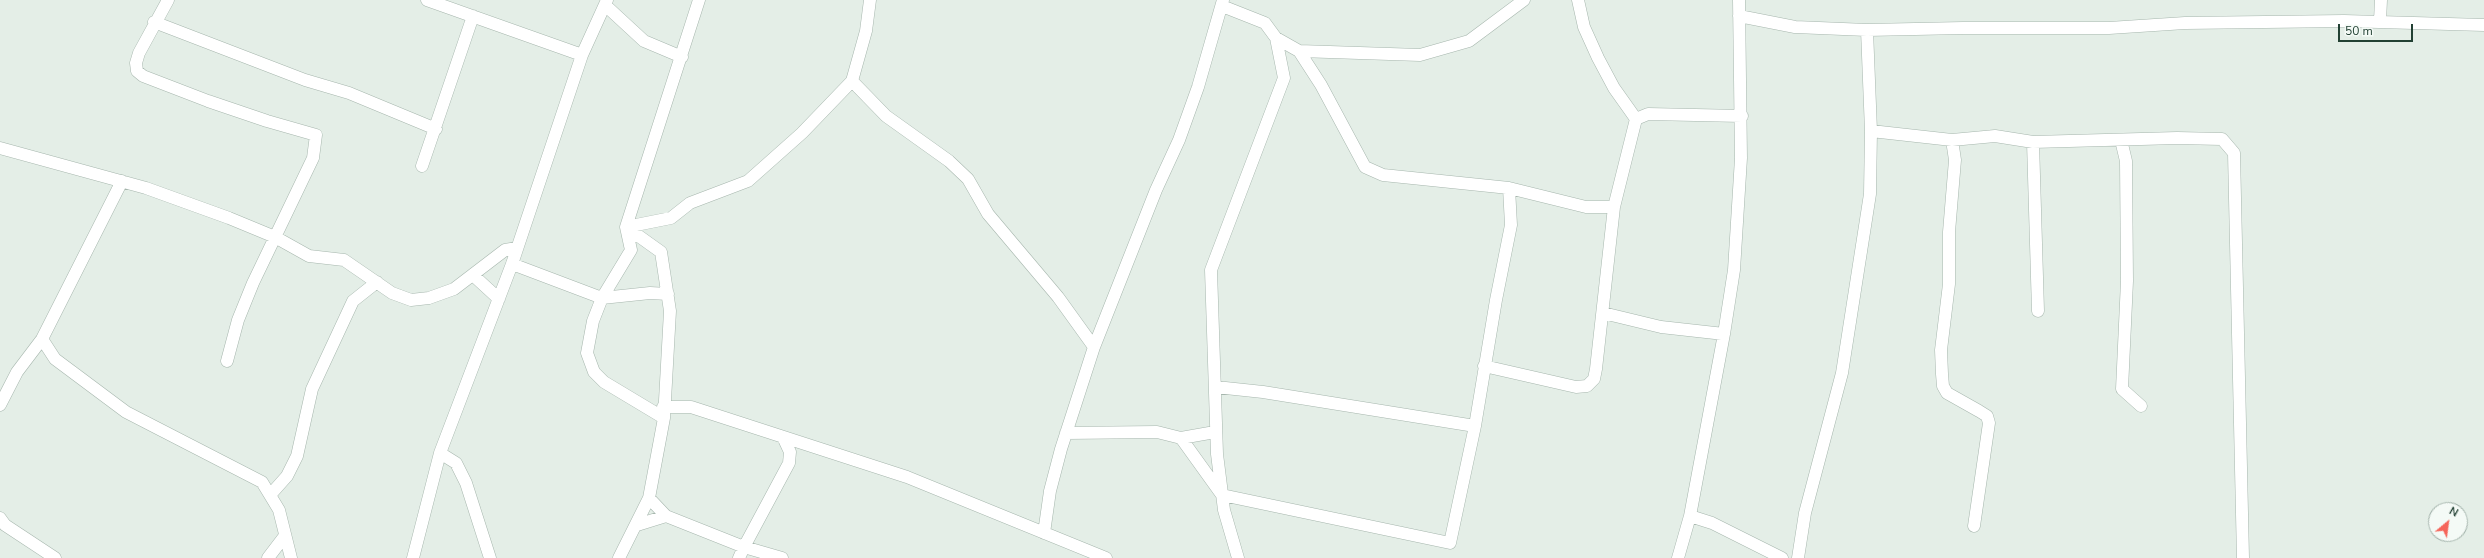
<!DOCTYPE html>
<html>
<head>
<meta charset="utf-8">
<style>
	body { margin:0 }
	#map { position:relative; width:2484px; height:558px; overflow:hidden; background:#e4eee7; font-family:"Nunito Sans",sans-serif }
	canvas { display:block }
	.north { position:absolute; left:2428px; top:502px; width:40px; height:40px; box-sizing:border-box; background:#f4faf6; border:1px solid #a0b0a8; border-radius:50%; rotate:29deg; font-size:11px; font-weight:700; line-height:16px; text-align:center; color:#224033 }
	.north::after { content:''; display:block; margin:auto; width:14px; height:18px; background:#f5655a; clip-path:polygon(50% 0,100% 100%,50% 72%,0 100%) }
	.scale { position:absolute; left:2338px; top:24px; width:75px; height:18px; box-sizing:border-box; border:2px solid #224033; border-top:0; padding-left:5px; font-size:12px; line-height:14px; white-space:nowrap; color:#224033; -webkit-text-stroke:3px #f4faf6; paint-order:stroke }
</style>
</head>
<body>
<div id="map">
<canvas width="2484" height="558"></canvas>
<div class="north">N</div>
<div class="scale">50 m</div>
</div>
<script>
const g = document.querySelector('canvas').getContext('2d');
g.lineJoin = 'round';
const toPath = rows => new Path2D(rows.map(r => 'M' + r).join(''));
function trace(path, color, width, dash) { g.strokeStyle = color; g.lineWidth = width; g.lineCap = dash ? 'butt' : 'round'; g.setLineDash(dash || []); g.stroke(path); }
const minor = toPath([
	[168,0,139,53,136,63,137,71,143,76,208,101,267,121,316,135,313,158,253,283,238,320,227,361],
	[427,0,582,55],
	[1578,0,1584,27,1598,58,1614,88,1636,119],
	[1739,0,1741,158,1734,270,1724,334,1690,516,1712,523,1782,558],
	[605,5,644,41,682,57],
	[1222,6,1265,23,1276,38,1299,51,1321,85,1365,167,1383,175,1509,188,1586,207,1614,207],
	[1739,16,1795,27,1867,30,1963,28,2109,28,2185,23,2344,21,2484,25],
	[2380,21,2381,0],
	[154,22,305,80,349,93,436,129],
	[1299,51,1420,55,1469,41,1524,0],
	[852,81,886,116,949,161,968,179,988,214,1058,297,1094,347],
	[1871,131,1952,140,1995,136,2033,142,2177,138,2222,139,2234,153,2243,558],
	[1952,140,1955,160,1949,232,1949,284,1941,350,1942,374,1943,386,1947,393,1979,411,1987,416,1989,423,1974,526],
	[2121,140,2126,161,2127,281,2122,389,2141,406],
	[2033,142,2038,311],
	[0,148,146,188,229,218,275,237,309,256,344,260,392,293,411,300,429,298,454,289,505,250,517,248],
	[422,166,473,16],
	[626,227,671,218,690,203,748,181,802,133,852,81,866,31,870,0],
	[512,264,602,298,650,293,668,294],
	[474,276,499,299],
	[1603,313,1661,327,1724,334],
	[42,339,55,359,126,412,262,482,279,510,291,558],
	[1484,366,1576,387,1587,386,1594,379,1596,369,1614,207,1636,119,1648,114,1742,116],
	[1216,387,1263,392,1475,426],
	[0,405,17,372,42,339,122,181],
	[663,407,691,407,907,477,1106,558],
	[664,418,604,382,594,372,587,353,593,321,602,298,631,250,626,227,699,0],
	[1066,433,1157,432,1181,438,1215,432],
	[1181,438,1222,495,1450,543,1475,426,1496,300,1511,225,1509,188],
	[440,453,456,463,466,483,490,558],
	[271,494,287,476,297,456,312,389,353,301,377,282],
	[649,498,666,516],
	[0,518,5,525,55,558],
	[637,525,666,516,744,547,789,463,790,452,783,437],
	[1044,533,1050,491,1061,449,1094,347,1156,190,1179,140,1198,87,1223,0],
	[268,558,284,537],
	[413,558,440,453,512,264,582,55,607,0],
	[619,558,649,498,664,418,670,311,661,252,626,227],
	[739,558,744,547,782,558],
	[1238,558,1224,510,1217,454,1211,270,1284,78,1276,38],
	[1678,558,1690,516],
	[1798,558,1805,513,1842,373,1870,194,1871,131,1867,30]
]);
trace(minor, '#a6b6ad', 13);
trace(minor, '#fff', 12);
</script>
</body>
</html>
